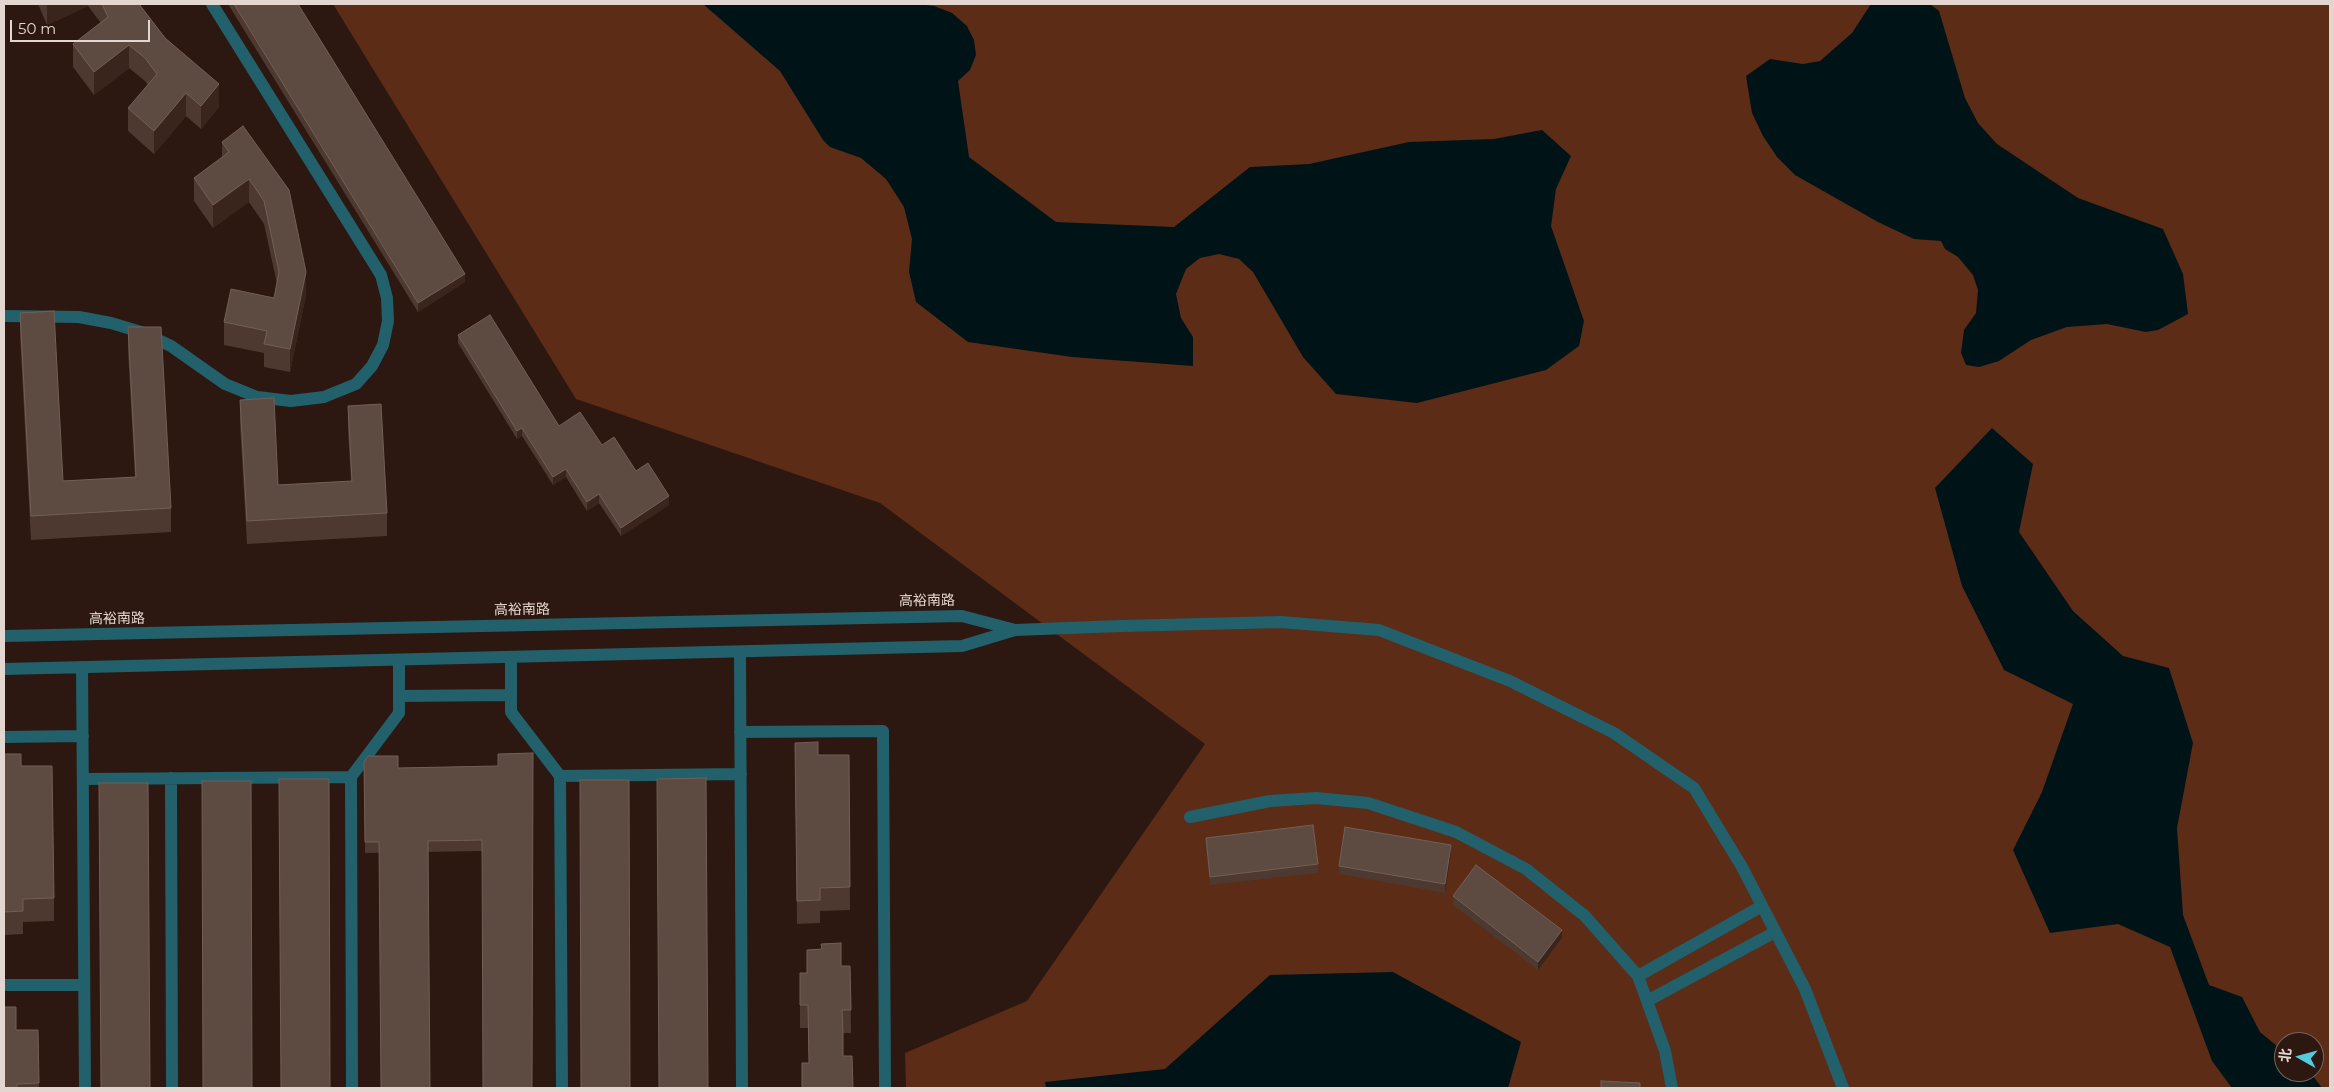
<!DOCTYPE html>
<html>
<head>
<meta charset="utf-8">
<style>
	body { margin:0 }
	#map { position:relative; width:2334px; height:1092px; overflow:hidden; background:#2c1810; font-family:Montserrat,"Noto Sans SC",sans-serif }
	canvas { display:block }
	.frame { position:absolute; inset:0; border:5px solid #e3d5cf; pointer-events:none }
	.north { position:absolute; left:2274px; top:1032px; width:50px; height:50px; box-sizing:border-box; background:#2c1810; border:1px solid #75645c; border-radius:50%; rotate:277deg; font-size:14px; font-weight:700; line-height:20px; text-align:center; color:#e3d5cf }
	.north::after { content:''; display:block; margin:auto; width:18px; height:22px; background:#54cade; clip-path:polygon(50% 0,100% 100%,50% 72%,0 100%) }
	.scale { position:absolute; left:10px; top:20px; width:140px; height:22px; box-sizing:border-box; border:2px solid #e3d5cf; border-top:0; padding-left:6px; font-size:15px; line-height:18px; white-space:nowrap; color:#e3d5cf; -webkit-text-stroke:4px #2c1810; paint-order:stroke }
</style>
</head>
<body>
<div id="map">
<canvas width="2334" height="1092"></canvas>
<div class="frame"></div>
<div class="north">北</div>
<div class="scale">50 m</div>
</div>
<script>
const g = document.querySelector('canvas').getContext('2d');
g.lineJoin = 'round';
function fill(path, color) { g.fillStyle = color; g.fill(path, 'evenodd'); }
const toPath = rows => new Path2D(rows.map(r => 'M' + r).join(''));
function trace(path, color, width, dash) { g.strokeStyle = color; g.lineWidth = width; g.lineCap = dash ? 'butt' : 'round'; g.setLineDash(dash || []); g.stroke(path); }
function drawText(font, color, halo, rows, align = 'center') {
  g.font = font + ' Montserrat,"Noto Sans SC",sans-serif'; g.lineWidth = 4; g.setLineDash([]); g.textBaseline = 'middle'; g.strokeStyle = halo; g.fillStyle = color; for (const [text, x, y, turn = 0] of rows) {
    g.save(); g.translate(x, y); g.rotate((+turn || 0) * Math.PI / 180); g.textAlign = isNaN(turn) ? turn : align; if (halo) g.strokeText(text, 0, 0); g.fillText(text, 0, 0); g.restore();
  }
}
const green = toPath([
	[333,4,2330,4,2330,1088,906,1088,905,1053,1027,1001,1205,744,880,503,576,399],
	[2284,1042,2314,1042,2314,1072,2284,1072]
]);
const water = toPath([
	[703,4,918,4,934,6,952,13,967,26,974,40,976,55,970,70,958,81,969,157,1056,222,1174,227,1250,167,1309,164,1409,142,1494,139,1542,130,1571,156,1556,189,1551,226,1584,321,1579,346,1546,370,1417,403,1336,394,1303,357,1253,272,1239,259,1219,254,1200,258,1186,269,1176,294,1181,318,1193,337,1193,366,1072,357,968,342,916,302,909,272,912,239,904,207,886,179,861,158,830,147,823,140,780,71],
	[1871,4,1930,4,1939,11,1965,98,1978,123,1997,144,2078,198,2163,229,2183,274,2188,314,2158,330,2146,332,2107,324,2067,327,2031,340,1999,361,1979,367,1966,365,1961,353,1964,330,1976,313,1978,290,1973,275,1958,257,1945,249,1941,241,1914,239,1878,222,1795,175,1777,157,1763,136,1752,113,1746,76,1770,59,1803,64,1820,61,1852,33],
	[1992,428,2033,464,2019,532,2073,611,2123,656,2169,668,2193,743,2177,828,2183,915,2209,985,2242,997,2260,1032,2284,1052,2284,1072,2310,1072,2322,1088,2232,1088,2212,1061,2170,947,2118,924,2050,933,2013,850,2042,792,2073,704,2004,670,1962,586,1935,488],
	[1393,972,1521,1042,1508,1088,1046,1088,1045,1082,1165,1069,1270,975]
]);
const minor = toPath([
	[4,316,79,317,111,323,141,332,171,346,225,384,257,397,291,401,324,397,356,384,372,366,383,345,388,321,387,298,381,275,212,4],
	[4,636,962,616,1015,630],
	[740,652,742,1088],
	[511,657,511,712,560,776,562,1088],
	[82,667,85,1088],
	[4,669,962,646,1015,630,1121,626,1281,622,1379,630,1510,681,1614,733,1694,788,1742,867,1805,989,1843,1088],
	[399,696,511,695],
	[740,732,883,731,885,1088],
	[4,737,83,736],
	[560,776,741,774],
	[171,778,172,1088],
	[83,779,351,777],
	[1190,817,1270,801,1316,798,1368,803,1456,832,1526,869,1585,916,1638,976,1665,1051,1672,1088],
	[1638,976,1762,906],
	[4,985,84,985],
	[1647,1001,1775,932],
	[352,1088,351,777,399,713,399,660]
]);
const wall = toPath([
	[38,4,139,4,219,107,201,129,186,116,154,154,128,131,128,108,148,85,145,81,129,68,94,95,73,67,73,44,101,23,88,6,47,25],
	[228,4,298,4,465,282,418,312],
	[243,126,306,295,290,372,264,367,264,353,224,345,224,322,274,298,277,284,264,224,249,202,213,228,194,201,194,178,222,158,222,142],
	[20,313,63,481,135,477,128,351,128,327,171,508,171,532,31,540,20,336],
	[458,335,559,426,602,445,636,471,669,505,621,536,599,503,587,511,566,477,553,485,522,436,517,439,458,343],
	[240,400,278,485,351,481,348,429,348,406,387,513,387,536,247,544,240,423],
	[795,743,818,755,849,755,850,910,820,911,820,923,797,924],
	[533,753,482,851,365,853,364,762,398,768,498,766],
	[4,754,21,766,54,898,54,921,23,922,23,934,4,935],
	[1206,838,1318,864,1318,873,1210,885,1206,846],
	[1451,854,1445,893,1339,874,1339,866],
	[1453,896,1562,938,1538,970,1453,905],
	[841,966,850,966,851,1033,843,1033,843,1056,853,1088,802,1088,802,1063,809,1063,808,1028,800,1028,800,973,807,973],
	[16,1030,38,1030,39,1088,4,1088]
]);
const shadedWall = toPath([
	[47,4,88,4,88,6,47,25],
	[129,45,129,68,94,95,94,72],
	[219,84,219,107,201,129,201,106],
	[186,93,186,116,154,154,154,131],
	[249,179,249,202,213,228,213,205],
	[306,272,306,295,290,372,290,349],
	[465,274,465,282,418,312,418,303],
	[522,428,522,436,517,439,517,431],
	[566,469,566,477,553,485,553,477],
	[599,494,599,503,587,511,587,502],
	[669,496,669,505,621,536,621,528],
	[1451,845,1451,854,1445,893,1445,884],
	[1562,930,1562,938,1538,970,1538,962]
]);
const building = toPath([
	[102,4,139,4,165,38,219,84,201,106,186,93,154,131,128,108,157,74,145,58,129,45,94,72,73,44,108,17,102,4],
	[234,4,298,4,465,274,418,303,234,4],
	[243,126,289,190,306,272,290,349,264,344,267,331,224,322,231,289,274,298,279,272,264,201,249,179,213,205,194,178,229,152,222,142,243,126],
	[54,311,63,481,136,477,128,327,161,327,171,508,31,516,20,313,54,311],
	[490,315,559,426,580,412,602,445,614,437,636,471,648,463,669,496,621,528,599,494,587,502,566,469,553,477,522,428,517,431,458,335,490,315],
	[274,398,278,485,352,481,348,406,381,404,387,513,247,521,240,400,274,398],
	[818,742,818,755,849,755,850,887,820,888,820,900,797,901,795,743,818,742],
	[533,753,532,1088,483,1088,482,840,428,841,430,1088,381,1088,379,842,365,842,364,762,368,756,398,756,398,768,498,766,498,754,533,753],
	[4,754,21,754,21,766,52,766,54,898,23,899,23,911,4,912,4,754],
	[706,778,708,1088,659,1088,657,779,706,778],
	[279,779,329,779,330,1088,281,1088,279,779],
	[580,780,629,780,630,1088,581,1088,580,780],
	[202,781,251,781,252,1088,203,1088,202,781],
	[99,783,148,783,150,1088,101,1088,99,783],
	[1313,825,1318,864,1210,877,1206,838,1313,825],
	[1345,827,1451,845,1445,884,1339,866,1345,827],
	[1476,865,1562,930,1538,962,1453,896,1476,865],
	[841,943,841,966,850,966,851,1010,842,1010,843,1033,843,1056,852,1056,853,1088,802,1088,802,1063,809,1063,808,1005,800,1005,800,973,807,973,807,950,822,949,821,944,841,943],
	[4,1007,16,1007,16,1030,38,1030,39,1083,17,1084,17,1088,4,1088,4,1007],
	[1601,1081,1640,1083,1640,1088,1601,1088,1601,1081]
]);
const streetNames = [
	["高裕南路",927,601,-1],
	["高裕南路",522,610,-1],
	["高裕南路",117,619,-1]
];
fill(green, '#5c2c17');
fill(water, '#001418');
trace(minor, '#22606b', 12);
fill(wall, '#4d3930');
fill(shadedWall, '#39251c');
fill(building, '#5d4a41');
trace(building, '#725f57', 1);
drawText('14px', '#e3d5cf', '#2c1810', streetNames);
</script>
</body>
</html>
